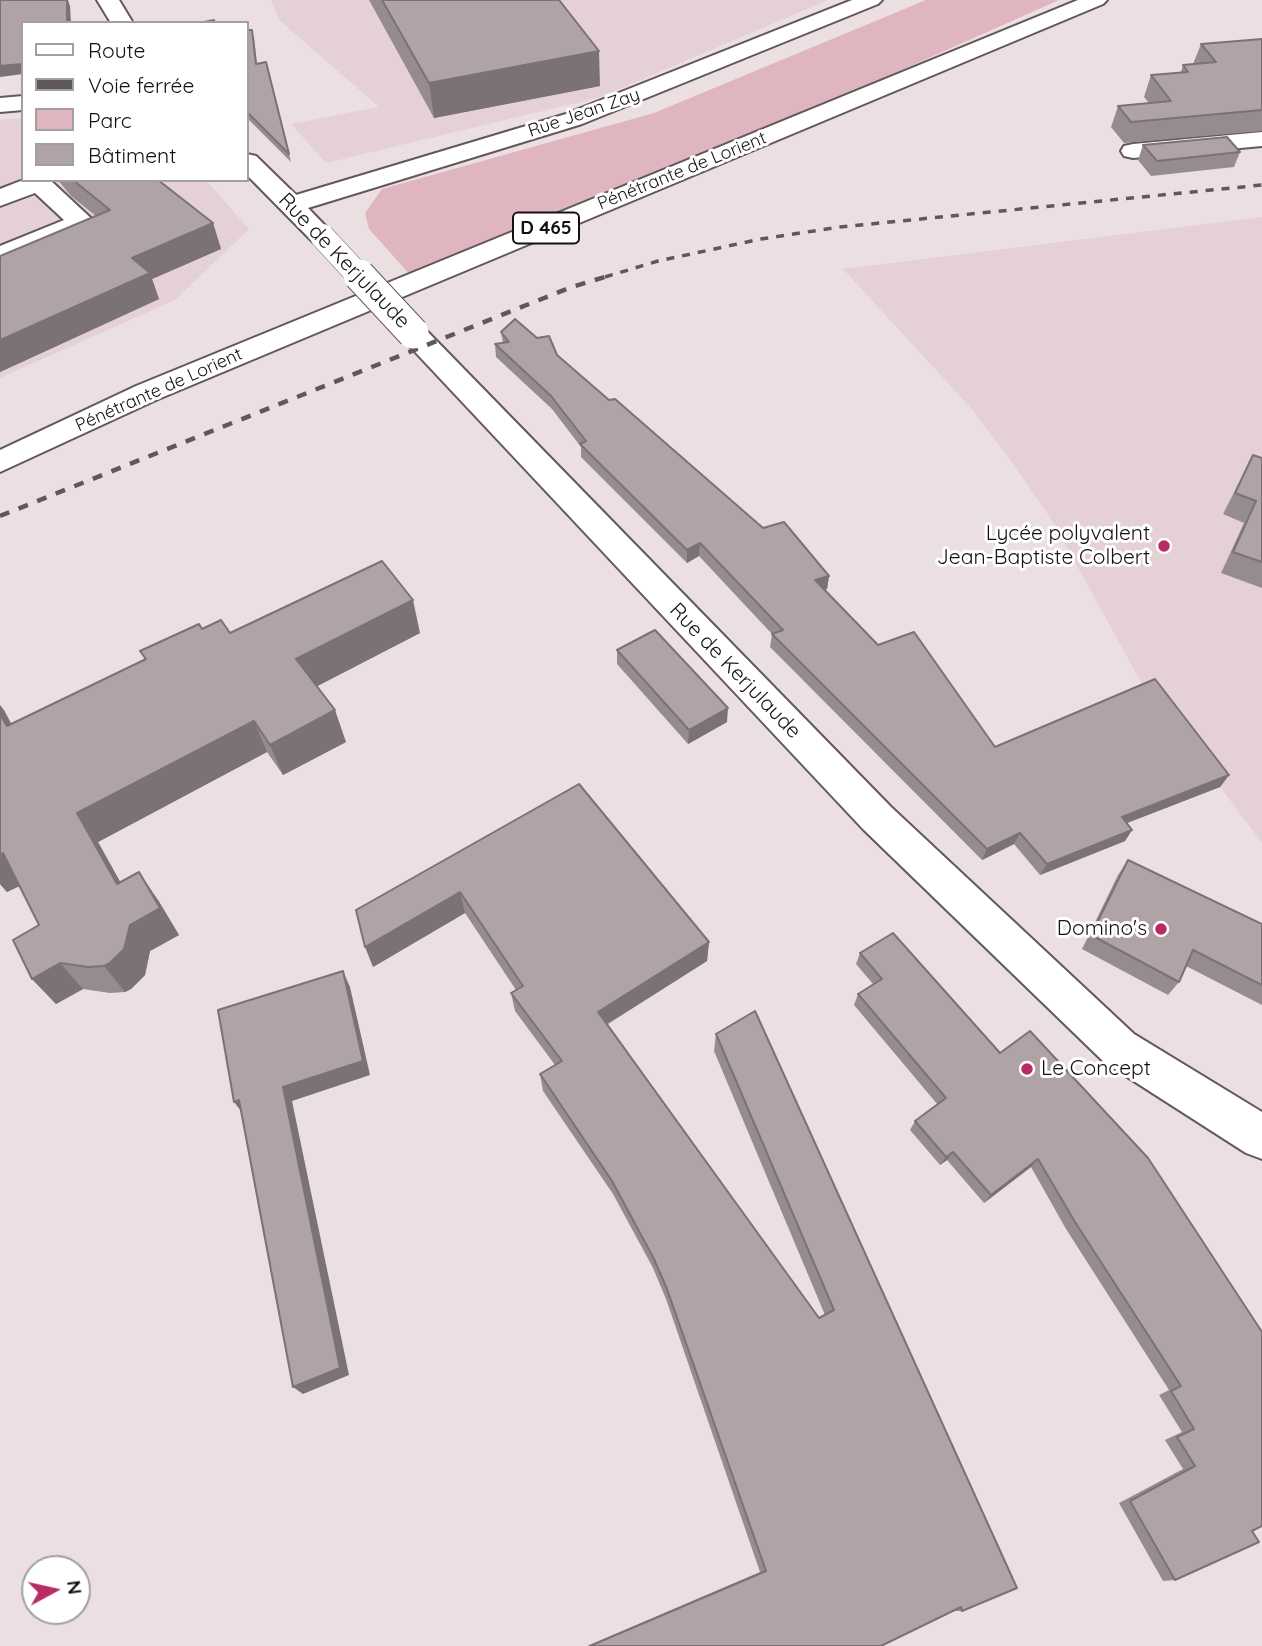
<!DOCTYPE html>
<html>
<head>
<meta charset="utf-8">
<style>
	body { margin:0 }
	#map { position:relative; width:1262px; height:1646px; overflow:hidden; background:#ecdfe2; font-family:Quicksand,sans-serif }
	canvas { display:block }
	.legend { position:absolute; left:21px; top:21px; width:228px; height:161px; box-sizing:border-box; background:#fff; border:2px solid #a19fa0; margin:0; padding:9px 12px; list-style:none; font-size:21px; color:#141011 }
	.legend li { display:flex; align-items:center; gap:14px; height:35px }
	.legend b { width:35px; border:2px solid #a19fa0 }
	.north { position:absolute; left:21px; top:1555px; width:70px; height:70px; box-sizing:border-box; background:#fff; border:2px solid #a19fa0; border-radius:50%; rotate:82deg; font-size:19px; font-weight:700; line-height:28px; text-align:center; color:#141011 }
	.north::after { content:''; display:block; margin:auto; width:24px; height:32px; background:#b72c65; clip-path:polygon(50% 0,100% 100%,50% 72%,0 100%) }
</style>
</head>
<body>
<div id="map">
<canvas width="1262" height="1646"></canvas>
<ul class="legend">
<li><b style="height:9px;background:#fff"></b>Route</li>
<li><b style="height:9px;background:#5f5859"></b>Voie ferrée</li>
<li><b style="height:19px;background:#dfb6c0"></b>Parc</li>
<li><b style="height:19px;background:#afa3a6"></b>Bâtiment</li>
</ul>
<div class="north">N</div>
</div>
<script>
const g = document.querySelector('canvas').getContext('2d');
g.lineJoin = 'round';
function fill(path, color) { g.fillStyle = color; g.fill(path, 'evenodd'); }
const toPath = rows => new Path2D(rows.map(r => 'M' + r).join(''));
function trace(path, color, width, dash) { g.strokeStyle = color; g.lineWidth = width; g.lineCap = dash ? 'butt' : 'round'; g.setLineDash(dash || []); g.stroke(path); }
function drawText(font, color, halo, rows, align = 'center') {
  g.font = font + ' Quicksand,sans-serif'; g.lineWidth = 6; g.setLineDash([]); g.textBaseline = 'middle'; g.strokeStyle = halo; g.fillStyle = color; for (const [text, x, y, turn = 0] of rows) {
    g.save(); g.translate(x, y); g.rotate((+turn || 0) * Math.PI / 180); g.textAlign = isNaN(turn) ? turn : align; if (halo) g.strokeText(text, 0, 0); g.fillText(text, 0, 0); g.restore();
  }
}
const built = toPath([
	[271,0,828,0,601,97,326,163,291,124,379,107,279,20],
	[23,118,23,180,206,180,249,229,175,300,0,378,0,120],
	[1262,217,1262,843,1138,677,1053,522,1009,458,969,406,843,269]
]);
const green = toPath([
	[926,0,1059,0,848,94,412,277,369,229,365,213,382,189,654,113]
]);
const minor = toPath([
	[97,0,119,0,133,23,111,23,97,0],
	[852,0,882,0,878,4,582,124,308,208,335,236,331,242,322,244,313,242,247,175,247,154,256,156,296,195,566,114,852,0],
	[23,96,23,110,0,112,0,98,23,96],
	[1262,132,1262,146,1133,158,1124,156,1121,151,1124,146,1133,144,1262,132],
	[23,180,50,180,95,222,91,227,0,264,0,246,64,220,35,193,0,206,0,189,23,180],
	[413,324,423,327,891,807,1134,1034,1262,1112,1262,1159,1246,1153,1104,1062,863,829,403,339,399,333,403,327,413,324]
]);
const major = toPath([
	[1078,0,1107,0,1103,4,156,400,0,472,0,450,136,386,1078,0]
]);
const railFar1 = toPath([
	[605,277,658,261,761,239,840,227,1262,185]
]);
const rail = toPath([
	[0,516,569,288,611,275]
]);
const minorBridgeFar1 = toPath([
	[322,236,360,277]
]);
const minorBridge = toPath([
	[359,275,413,333]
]);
const wall = toPath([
	[369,0,559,0,600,86,434,118],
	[247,30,254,37,257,64,266,62,291,162,247,118],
	[1262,39,1262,131,1124,143,1111,127,1118,106,1149,103,1144,97,1151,75,1181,72,1183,65,1193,64,1201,44],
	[1143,145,1240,152,1234,167,1151,176,1138,160],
	[58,180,158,180,213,223,221,249,152,279,159,299,0,372,0,256,96,216,71,196],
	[501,332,557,355,609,400,763,528,829,576,827,589,825,590,878,645,995,747,1229,775,1220,787,1127,823,1132,830,1125,841,1040,875,1014,844,982,860,770,647,772,634,699,556,687,563,581,457,581,447,552,409,496,357,495,344,503,343],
	[1253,455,1262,458,1262,588,1221,573,1244,523,1223,514],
	[202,629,230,633,420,633,317,686,346,742,283,775,267,752,98,842,120,882,158,900,179,935,150,951,145,975,131,989,125,992,110,993,83,989,56,1004,32,979,39,925,20,886,7,892,0,884,0,705,11,724,145,660,140,651],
	[617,650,727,722,688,744,617,664],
	[579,784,709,942,707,961,608,1024,819,1318,825,1315,714,1051,716,1034,962,1611,953,1611,881,1646,587,1646,760,1572,666,1299,653,1268,613,1194,543,1091,540,1074,555,1065,515,1011,511,993,516,990,465,913,373,967],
	[1128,860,1262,924,1262,1005,1186,966,1179,982,1168,995,1082,949,1118,875],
	[860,953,1000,1053,1030,1031,1252,1531,1175,1580,1163,1581,1119,1503,1183,1469,1165,1440,1182,1432,1159,1395,1169,1390,1066,1229,1031,1167,984,1203,947,1160,940,1165,910,1130,915,1121,938,1105,854,1005,858,994,873,984,856,964]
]);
const shadedWall = toPath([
	[67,0,68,0,70,6,71,23,67,23],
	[599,51,600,86,434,118,429,83],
	[23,64,23,74,0,77,0,66],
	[213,223,221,249,152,279,159,299,0,372,0,340,132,258],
	[700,543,699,556,687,563,687,550],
	[829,576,827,589,813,593,815,580],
	[413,600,420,633,308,691,296,659],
	[0,705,4,710,29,757,7,726,0,714],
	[728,708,727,722,688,744,689,730],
	[335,710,346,742,283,775,270,745],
	[254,721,267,752,98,842,137,912,117,884,77,813],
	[1229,775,1220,787,1114,828,1122,817],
	[1132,830,1125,841,1040,875,1047,864],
	[1020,833,1014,844,982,860,987,849],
	[3,853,27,882,7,892,0,884,0,855],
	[139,872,158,900,179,935,150,951,145,975,131,989,125,992,104,966],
	[460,892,465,913,373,967,365,947],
	[709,942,707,961,599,1029,598,1012],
	[60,963,83,989,56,1004,32,979],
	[343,971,350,987,370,1075,292,1101,349,1375,303,1394,293,1387,283,1087],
	[239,1100,245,1116,234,1102],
	[953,1152,947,1160,940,1165,946,1157],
	[1038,1159,1031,1167,984,1203,991,1195]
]);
const building = toPath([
	[0,0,67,0,67,23,23,23,23,64,0,66,0,0],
	[382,0,559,0,599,51,429,83,382,0],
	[214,20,215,23,199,23,214,20],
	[247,30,252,30,256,64,266,62,289,154,247,112,247,30],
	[1262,39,1262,110,1131,122,1118,106,1171,101,1151,75,1188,72,1183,65,1216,62,1201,44,1262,39],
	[1227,137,1240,152,1157,161,1143,145,1227,137],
	[73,180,158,180,213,223,132,258,150,273,0,340,0,256,110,210,73,180],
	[515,319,537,338,549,336,557,355,609,400,615,399,763,528,784,522,829,576,815,580,878,645,914,632,995,747,1155,679,1229,775,1122,817,1132,830,1047,864,1020,833,987,849,772,634,783,630,700,543,687,550,580,444,586,441,551,396,495,344,509,342,501,332,515,319],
	[1253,455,1262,458,1262,562,1233,552,1256,501,1235,493,1253,455],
	[382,561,413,600,296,659,335,710,270,745,254,721,77,813,117,884,139,872,160,908,130,925,124,949,110,963,104,966,88,967,60,963,32,979,13,940,39,925,3,853,0,855,0,714,7,726,146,659,140,651,199,624,202,629,221,620,230,633,382,561],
	[655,630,728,708,689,730,617,650,655,630],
	[579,784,709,942,598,1012,819,1318,834,1310,716,1034,755,1011,1017,1588,962,1611,961,1607,881,1646,590,1646,766,1571,667,1289,653,1257,612,1181,540,1074,562,1061,511,993,523,986,460,892,365,947,356,910,579,784],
	[1128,860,1262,924,1262,985,1193,950,1179,982,1091,935,1128,860],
	[893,933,1000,1053,1030,1031,1148,1158,1262,1332,1262,1526,1252,1531,1259,1542,1175,1580,1130,1501,1195,1466,1177,1437,1194,1429,1171,1391,1181,1386,1075,1222,1038,1159,991,1195,953,1152,946,1157,915,1121,946,1098,858,994,882,979,860,953,893,933],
	[343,971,363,1061,283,1087,340,1368,293,1387,239,1100,234,1102,218,1010,343,971]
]);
const markers = [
	[1164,546,7,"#b72c65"],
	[1161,929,7,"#b72c65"],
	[1027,1069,7,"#b72c65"]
];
const farStreetnames = [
	["Rue Jean Zay",584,113,-19],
	["Pénétrante de Lorient",682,171,-22],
	["Pénétrante de Lorient",159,390,-24]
];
const shields = [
	[546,228,66]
];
const shieldNames = [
	["D 465",546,228]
];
const streetNames = [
	["Rue de Kerjulaude",344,261,46],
	["Rue de Kerjulaude",735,671,46]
];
const poiNames = [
	["Lycée polyvalent",1150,534],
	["Jean-Baptiste Colbert",1150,558],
	["Domino's",1147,929],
	["Le Concept",1041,1069,"left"]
];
fill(built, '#e5d0d5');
fill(green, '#dfb6c0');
trace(minor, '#62585a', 4);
trace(major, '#62585a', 4);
fill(minor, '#fff');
fill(major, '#fff');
trace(railFar1, '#5f5859', 3.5, [8, 8]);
trace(rail, '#5f5859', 4.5, [10, 10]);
trace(minorBridgeFar1, '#62585a', 25, []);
trace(minorBridge, '#62585a', 33, []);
trace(minorBridgeFar1, '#fff', 24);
trace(minorBridge, '#fff', 31);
fill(wall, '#968c8f');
fill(shadedWall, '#7a7274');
fill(building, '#afa3a6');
trace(building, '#7a7274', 2);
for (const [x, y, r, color] of markers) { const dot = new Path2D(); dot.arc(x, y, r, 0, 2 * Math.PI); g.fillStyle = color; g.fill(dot); trace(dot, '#fff', 2.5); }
drawText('18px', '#141011', '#fff', farStreetnames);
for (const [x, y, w] of shields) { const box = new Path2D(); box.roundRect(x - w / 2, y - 15.5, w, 31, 5); g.fillStyle = '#fff'; g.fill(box); trace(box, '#141011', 2); }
drawText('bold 19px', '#141011', null, shieldNames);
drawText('21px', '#141011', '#fff', streetNames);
drawText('21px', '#141011', '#fff', poiNames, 'right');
</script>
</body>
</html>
